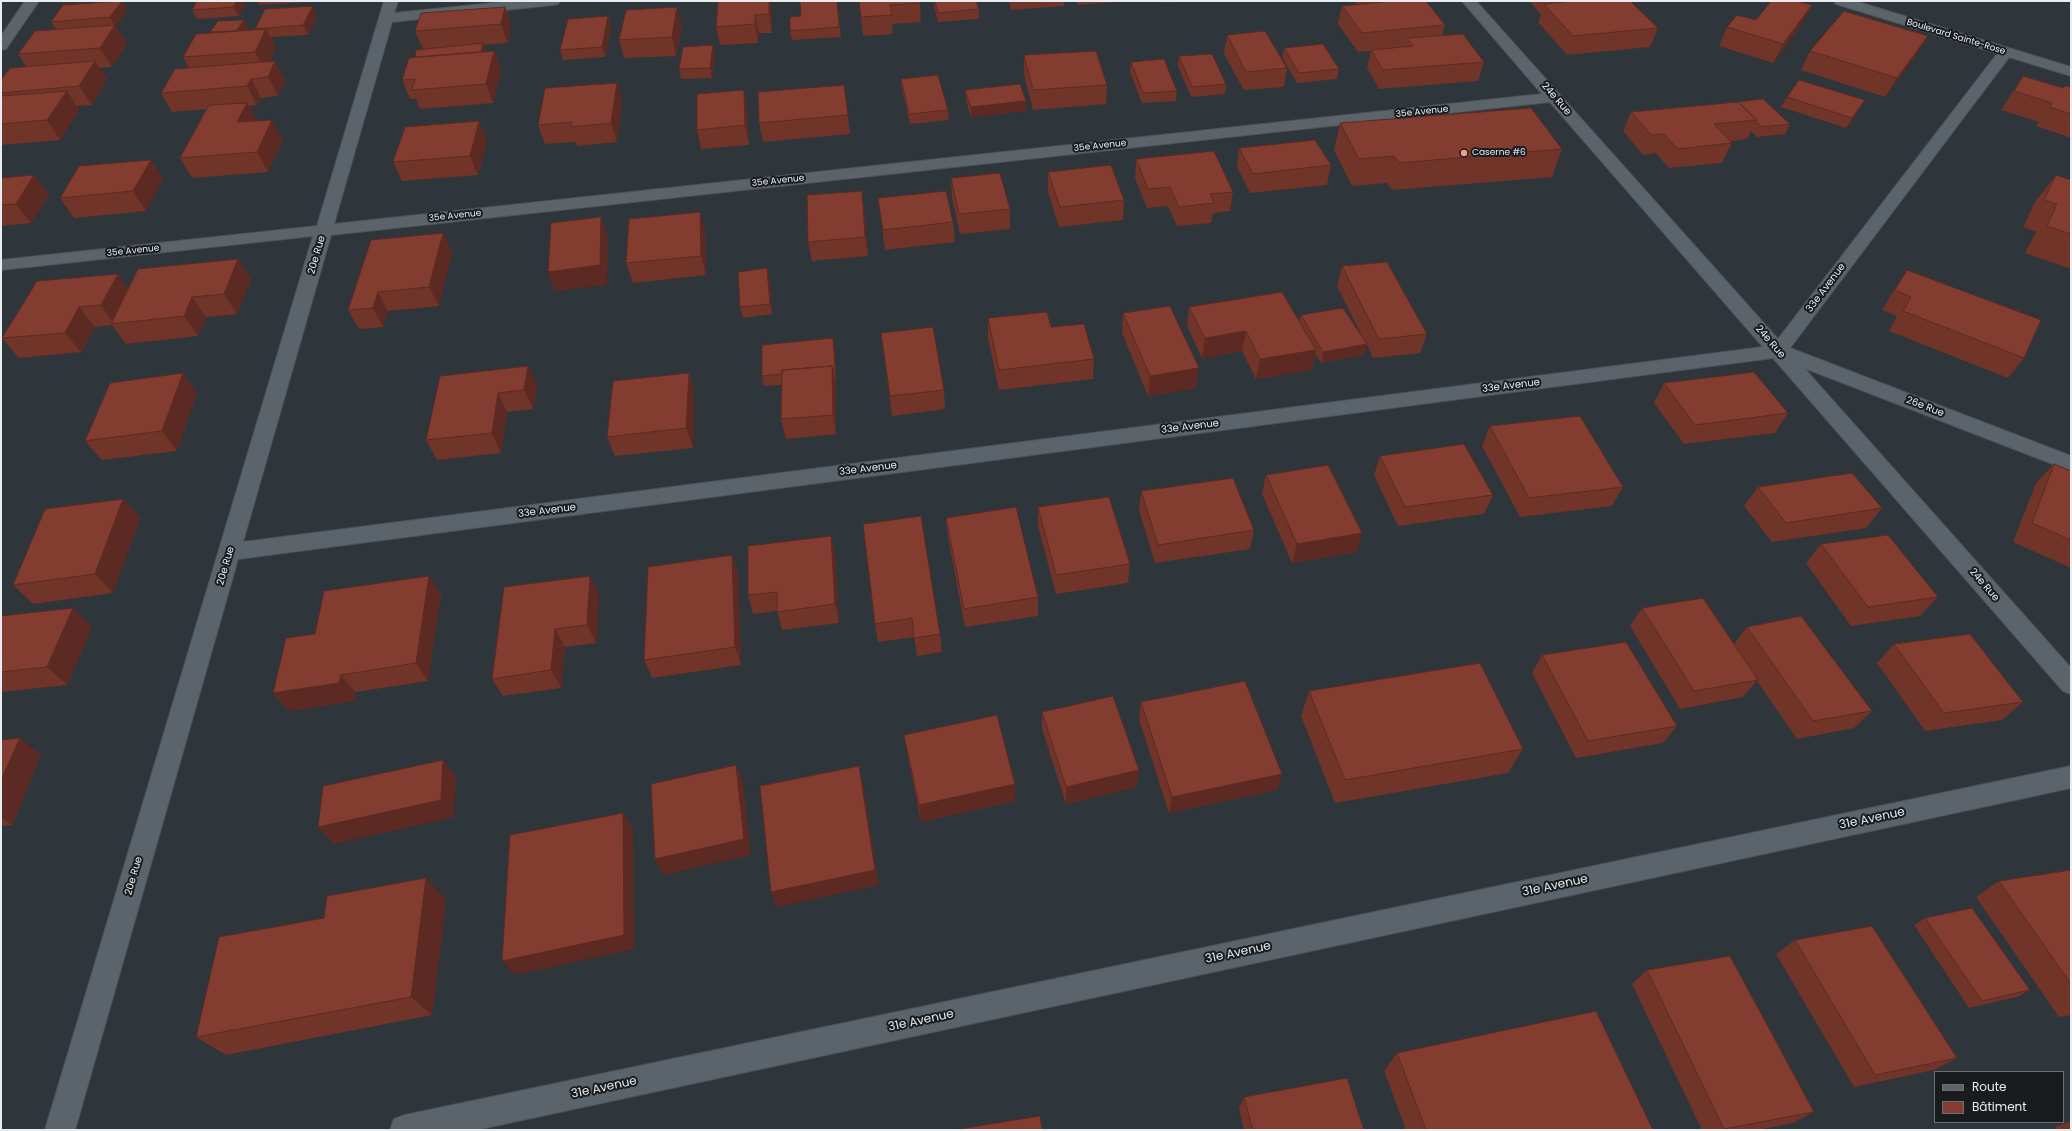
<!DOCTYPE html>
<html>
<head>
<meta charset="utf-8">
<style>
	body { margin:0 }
	#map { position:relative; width:2072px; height:1131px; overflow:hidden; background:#2e353b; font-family:Poppins,sans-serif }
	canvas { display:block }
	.frame { position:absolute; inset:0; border:2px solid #e8edf1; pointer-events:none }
	.legend { position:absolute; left:1934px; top:1071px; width:130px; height:52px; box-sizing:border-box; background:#191c1f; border:1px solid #6c7073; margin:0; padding:5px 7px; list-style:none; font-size:12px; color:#e8edf1 }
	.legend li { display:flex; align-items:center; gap:8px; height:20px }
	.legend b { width:20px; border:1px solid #6c7073 }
</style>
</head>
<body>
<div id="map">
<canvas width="2072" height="1131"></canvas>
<div class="frame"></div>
<ul class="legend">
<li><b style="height:5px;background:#5c646b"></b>Route</li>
<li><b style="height:11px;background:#833c30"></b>Bâtiment</li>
</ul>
</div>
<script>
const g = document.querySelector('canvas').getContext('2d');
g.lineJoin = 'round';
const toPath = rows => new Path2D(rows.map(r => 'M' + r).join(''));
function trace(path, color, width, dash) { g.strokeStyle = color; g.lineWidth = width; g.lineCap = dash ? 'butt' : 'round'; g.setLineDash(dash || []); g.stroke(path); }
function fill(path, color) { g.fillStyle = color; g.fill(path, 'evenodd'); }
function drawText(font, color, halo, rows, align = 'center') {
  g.font = font + ' Poppins,sans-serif'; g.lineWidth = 4; g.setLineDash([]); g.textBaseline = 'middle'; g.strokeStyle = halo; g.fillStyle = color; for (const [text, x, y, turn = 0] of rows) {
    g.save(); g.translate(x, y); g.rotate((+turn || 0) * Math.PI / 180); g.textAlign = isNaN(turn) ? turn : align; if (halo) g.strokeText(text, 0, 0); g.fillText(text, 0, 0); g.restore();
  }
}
const minor = toPath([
	[25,1,39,1,6,49,1,50,1,36,25,1],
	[384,1,398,1,394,13,513,1,560,1,558,4,553,5,392,22,334,224,1542,94,1462,1,1476,1,1778,339,2000,50,2010,50,2012,53,2010,56,1790,348,2071,456,2071,471,1804,368,2071,668,2071,694,2063,691,1773,358,238,559,75,1130,45,1130,313,236,1,270,1,260,317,226,384,1],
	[1550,102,1763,347,243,542,331,235,1550,102],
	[2071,766,2071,788,476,1130,390,1130,394,1119,405,1115,2071,766]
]);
const tertiary = toPath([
	[1834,1,1855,1,2071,67,2071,76,1836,4,1834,1]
]);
const wall = toPath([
	[122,1,127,10,116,26,127,43,112,67,99,68,107,79,92,105,77,106,79,110,60,140,1,145,1,80,26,66,18,54,56,29,51,22],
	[197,1,243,1,245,5,239,16,197,19,192,10],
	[257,1,325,1,259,5],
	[718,1,770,1,772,15,772,33,759,33,758,43,720,45,716,27],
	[837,1,841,37,792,40,790,31,801,16],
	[859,1,920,1,921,22,892,24,893,34,863,36],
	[933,1,976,1,979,9,979,19,938,22],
	[1009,1,1064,1,1064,6,1011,10],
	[1076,1,1118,1,1117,2,1078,5],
	[1163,1,1182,1,1164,3],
	[1354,1,1426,1,1445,25,1442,35,1484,62,1478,81,1379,89,1367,68,1371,51,1358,52,1338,24,1342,6,1357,4],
	[1529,1,1630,1,1658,28,1650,47,1567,55,1538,22,1541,14],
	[505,7,511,25,508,43,483,45,486,52,494,51,501,70,493,103,420,109,416,99,410,99,402,80,415,57,423,49,415,31],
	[317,16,308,35,271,37,276,47,269,62,285,80,278,96,261,98,257,105,249,106,257,121,283,139,268,172,192,178,180,158,206,109,172,112,161,93,189,68,183,57,211,33,210,32,244,20,249,30,255,30,255,29],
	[1756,20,1802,24,1773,63,1719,46,1727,27],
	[611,26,605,57,563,60,560,50],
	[682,26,676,56,624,58,619,40],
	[1227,35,1287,68,1284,87,1244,90,1224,54],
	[1284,48,1339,69,1337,79,1297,83,1282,57],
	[1810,51,1916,55,1885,97,1801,70],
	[715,55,712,78,681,79,679,69],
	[1024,55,1107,85,1106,104,1033,110,1024,74],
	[1179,56,1226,84,1225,94,1191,97,1178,66],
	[1131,62,1177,91,1176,101,1142,103,1130,72],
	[2023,76,2063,88,2071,87,2071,138,2036,126,2039,122,2001,110],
	[901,79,948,110,949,120,910,124,902,89],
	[844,85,850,134,763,142,759,123],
	[965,90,1026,111,971,117,966,100],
	[1787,97,1859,110,1846,128,1781,107],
	[622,102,617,142,577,146,576,142,545,144,538,125],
	[1735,102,1790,124,1785,134,1757,137,1751,131,1747,139,1730,141,1732,143,1722,163,1669,168,1656,153,1643,155,1623,131,1631,112],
	[747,109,749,145,701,149,697,130],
	[479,121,487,141,478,175,402,181,393,162],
	[1340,123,1562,149,1552,177,1392,190,1387,183,1352,186,1334,150],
	[1239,148,1331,165,1327,185,1250,193,1237,167],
	[1136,159,1233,192,1230,211,1213,213,1211,223,1177,226,1168,206,1147,208,1135,178],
	[151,160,163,179,146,211,74,218,60,198],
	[1048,172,1124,200,1123,220,1059,227,1048,192],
	[34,175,49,195,31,223,1,226,1,178],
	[2056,175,2071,180,2071,269,2025,253,2036,232,2023,227,2035,202],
	[951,178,1010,209,1010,229,960,234,952,198],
	[862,191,864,210,868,256,812,261,808,242],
	[878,198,953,222,955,242,885,250],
	[705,231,706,275,633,283,626,263],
	[443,233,452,253,439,306,388,311,383,327,359,329,348,310],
	[238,259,251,279,237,314,206,317,198,336,126,344,112,325,95,327,81,352,19,358,2,338,118,274,128,289],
	[1342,266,1427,334,1420,353,1373,358,1367,345,1364,355,1321,363,1315,354,1312,370,1256,379,1242,351,1202,358,1187,326,1189,307,1299,321,1301,315,1364,340,1337,286],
	[767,268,769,278,772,314,743,318,740,307],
	[1907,270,2024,358,2008,378,1889,331,1897,316,1882,310,1894,290],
	[1123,313,1196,388,1148,396,1122,333],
	[988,318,1094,359,1093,379,999,390,988,338],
	[881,333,944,390,945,409,892,416],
	[835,349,836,379,835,379,836,386,836,434,786,439,781,419,782,385,764,386,762,376],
	[528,366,537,385,533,409,507,412,501,453,437,460,426,440],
	[689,373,694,392,693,448,615,456,607,437],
	[1664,383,1788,413,1775,433,1684,444,1654,403],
	[197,393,177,451,102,460,85,441],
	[1490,426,1623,487,1612,506,1520,517,1482,446],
	[1380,456,1493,495,1484,514,1398,526,1374,475],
	[2054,464,2071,471,2071,568,2013,542,2036,483],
	[1266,475,1362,533,1356,552,1292,563,1262,494],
	[1758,487,1882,508,1866,528,1772,542,1744,506],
	[1141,491,1254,530,1250,549,1155,563,1139,510],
	[123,499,140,518,113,593,33,604,13,585],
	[1038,507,1130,564,1128,583,1056,594,1038,526],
	[946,518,1038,597,1038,616,965,627,948,537],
	[863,524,940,634,942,652,917,656,914,637,878,642,875,624],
	[831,536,835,555,839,623,782,630,777,611,753,614,748,595],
	[1821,544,1938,597,1920,616,1851,626,1806,563],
	[738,574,741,665,652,678,644,660],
	[429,576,441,594,428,681,355,692,354,701,289,711,273,693,315,634],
	[590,576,599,595,596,643,565,647,561,688,503,696,492,679],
	[1642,608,1734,644,1747,627,1872,711,1854,728,1797,739,1757,681,1743,697,1680,709,1630,626],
	[1,616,92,627,67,685,1,692],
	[1894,644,2023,702,2002,720,1925,731,1877,663],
	[1542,655,1677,726,1663,743,1576,758,1532,673],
	[1309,691,1523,749,1508,773,1335,803,1301,716],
	[1141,702,1282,774,1277,790,1169,813,1139,719],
	[1042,712,1139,770,1137,787,1066,804,1042,729],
	[904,735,1015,784,1015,801,921,822,907,752],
	[1,740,41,755,12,825,1,826],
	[2071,870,2071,1015,2059,1017,1976,897,1999,881],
	[446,900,432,1015,226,1055,196,1037],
	[1925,918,2030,990,2017,997,1969,1008,1914,925],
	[1795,940,1957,1058,1934,1070,1854,1087,1776,954],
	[1647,970,1814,1112,1793,1123,1758,1130,1702,1130,1632,984],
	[1397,1053,1653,1130,1406,1130,1384,1071],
	[1244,1097,1364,1130,1244,1130,1239,1108],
	[2071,1121,2071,1130,2057,1130,2055,1127]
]);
const shadedWall = toPath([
	[122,1,127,10,116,26,127,43,112,67,100,48,115,26,110,17],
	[237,1,243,1,245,5,239,16,233,7],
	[769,1,770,1,772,15,772,33,769,14],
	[1812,5,1802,24,1773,63,1783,44],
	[313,6,317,16,308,35,303,25],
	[505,7,511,25,508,43,501,24],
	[677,7,682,26,676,56,672,37],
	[755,15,759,33,758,43,755,24],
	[608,16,611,26,605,57,602,47],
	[244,20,249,30,236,31],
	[266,29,276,47,265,70,255,52],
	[1928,36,1916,55,1885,97,1897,78],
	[483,43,486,53,418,73],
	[713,45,715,55,712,78,710,68],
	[494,51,501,70,493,103,486,84],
	[95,61,107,79,92,105,79,86],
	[275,61,285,80,278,96,268,77],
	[251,79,261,98,257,105,247,86],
	[617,83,622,102,617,142,611,123],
	[744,90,747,109,749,145,745,125],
	[67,91,79,110,60,140,47,120],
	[1865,100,1859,110,1846,128,1852,118],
	[1026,101,1026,111,971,117,971,107],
	[247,103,258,122,237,122],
	[272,120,283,139,268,172,257,152],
	[479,121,487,141,478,175,470,156],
	[151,160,163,179,146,211,133,191],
	[34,175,49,195,31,223,16,204],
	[862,191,864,210,868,256,865,237],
	[700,212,705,231,706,275,701,256],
	[601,217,608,237,607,285,555,291,548,272],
	[443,233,452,253,439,306,429,287],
	[238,259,251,279,237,314,224,294],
	[767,268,769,278,772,314,770,304],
	[118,274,132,294,114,324,101,305],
	[378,292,388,311,383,327,373,308],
	[192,297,206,317,198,336,184,316],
	[79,307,95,327,81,352,65,333],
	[1246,331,1242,351,1202,358,1205,338],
	[833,338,835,349,836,379,835,369],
	[1367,344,1364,355,1321,363,1323,352],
	[1316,350,1312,370,1256,379,1260,359],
	[528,366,537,385,533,409,524,390],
	[832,366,836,386,836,434,833,415],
	[1199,368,1196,388,1148,396,1150,376],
	[183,373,197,393,177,451,162,431],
	[689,373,694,392,693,448,686,428],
	[498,393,507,412,501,453,492,433],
	[123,499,140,518,113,593,95,574],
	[1362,533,1356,552,1292,563,1297,544],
	[831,536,835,555,839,623,835,604],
	[732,555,738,574,741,665,735,647],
	[429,576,441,594,428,681,416,663],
	[590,576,599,595,596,643,587,625],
	[73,608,92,627,67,685,47,667],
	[555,629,565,647,561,688,551,670],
	[341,675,355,692,354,701,289,711,273,693],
	[20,738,41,755,12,825,1,817,1,780],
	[443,760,456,777,454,817,334,844,318,827],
	[736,765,743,782,751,855,663,875,655,859],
	[859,766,863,783,879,885,777,907,771,892],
	[1139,770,1137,787,1066,804,1066,787],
	[1282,774,1277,790,1169,813,1172,797],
	[1015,784,1015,801,921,822,919,805],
	[623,813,633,829,634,949,515,975,502,961],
	[426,878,446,900,432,1015,411,997]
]);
const building = toPath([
	[122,1,110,17,51,22,63,5,122,1],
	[197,1,237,1,233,7,192,10,197,1],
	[718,1,769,1,769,14,755,15,755,24,716,27,718,1],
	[800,1,837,1,839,27,790,31,790,17,801,16,800,1],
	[859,1,920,1,920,3,890,5,892,15,861,17,859,1],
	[935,1,976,1,979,9,938,13,935,1],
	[1392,1,1426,1,1445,25,1362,33,1342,6,1392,1],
	[1574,1,1630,1,1658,28,1573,36,1544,4,1574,1],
	[1771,1,1796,1,1812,5,1783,44,1727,27,1737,15,1756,20,1771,1],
	[313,6,303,25,255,29,265,9,313,6],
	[505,7,501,24,415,31,421,13,505,7],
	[677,7,672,37,619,40,626,10,677,7],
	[1844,11,1928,36,1897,78,1810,51,1844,11],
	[608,16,602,47,560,50,568,19,608,16],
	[244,20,236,31,210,32,218,21,244,20],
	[115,25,100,48,18,54,35,31,115,25],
	[266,29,255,52,183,57,196,34,266,29],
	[1265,31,1287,68,1246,72,1227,35,1265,31],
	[1463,34,1484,62,1383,70,1371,50,1413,46,1407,38,1463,34],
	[483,43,481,52,415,57,416,50,483,43],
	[1323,44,1339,69,1299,73,1284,48,1323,44],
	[713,45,710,68,679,69,683,47,713,45],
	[494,51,486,84,412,90,415,79,402,80,409,58,494,51],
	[1096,51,1107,85,1033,90,1024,55,1096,51],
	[1212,54,1226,84,1192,87,1179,56,1212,54],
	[1164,59,1177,91,1143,93,1131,62,1164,59],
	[95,61,79,86,1,93,1,80,10,68,95,61],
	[275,61,268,77,251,79,247,86,161,93,175,69,275,61],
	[938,75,948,110,909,114,901,79,938,75],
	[2023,76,2063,88,2065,86,2071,87,2071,114,2050,107,2052,103,2014,91,2023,76],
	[1799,80,1865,100,1852,118,1787,97,1799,80],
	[617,83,611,123,571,127,572,122,538,125,545,88,617,83],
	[1020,84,1026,101,971,107,965,90,1020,84],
	[844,85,848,115,759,123,758,92,844,85],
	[744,90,745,125,697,130,697,94,744,90],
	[67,91,47,120,1,124,1,96,67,91],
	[1763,99,1790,124,1762,127,1756,121,1757,120,1738,102,1735,102,1763,99],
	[1738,102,1757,120,1714,124,1732,143,1678,149,1664,134,1651,135,1631,112,1738,102],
	[247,103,237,122,272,120,257,152,180,158,209,105,247,103],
	[1531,108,1562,149,1399,163,1394,156,1359,159,1340,123,1531,108],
	[479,121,470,156,393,162,405,127,479,121],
	[1315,140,1331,165,1253,174,1239,148,1315,140],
	[1214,151,1233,192,1210,194,1214,203,1179,207,1170,187,1148,189,1136,159,1214,151],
	[151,160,133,191,60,198,79,166,151,160],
	[1111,165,1124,200,1060,207,1048,172,1111,165],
	[1000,173,1010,209,959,214,951,178,1000,173],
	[34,175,16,204,1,205,1,178,34,175],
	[2056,175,2071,180,2071,234,2047,226,2057,204,2044,200,2056,175],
	[862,191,865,237,808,242,807,195,862,191],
	[946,191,953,222,883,230,878,198,946,191],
	[700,212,701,256,626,263,629,219,700,212],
	[601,217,600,265,548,272,551,223,601,217],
	[443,233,429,287,378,292,373,308,348,310,371,240,443,233],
	[238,259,224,294,192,297,184,316,111,324,138,269,238,259],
	[1387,262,1427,334,1379,339,1342,266,1387,262],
	[767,268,770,304,740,307,738,272,767,268],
	[1907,270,2041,320,2024,358,1903,311,1911,297,1895,290,1907,270],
	[118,274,101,305,79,307,65,333,2,338,37,281,118,274],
	[1282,292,1316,350,1260,359,1246,331,1205,338,1189,307,1282,292],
	[1170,306,1199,368,1150,376,1123,313,1170,306],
	[1343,308,1367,344,1323,352,1301,315,1343,308],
	[1047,312,1051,327,1084,324,1094,359,999,370,988,318,1047,312],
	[933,327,944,390,890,396,881,333,933,327],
	[833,338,835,369,833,369,832,366,782,370,782,374,762,376,762,345,833,338],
	[528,366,524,390,498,393,492,433,426,440,440,376,528,366],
	[832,366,833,415,781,419,782,370,832,366],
	[1754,372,1788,413,1695,425,1664,383,1754,372],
	[183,373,162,431,85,441,110,383,183,373],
	[689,373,686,428,607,437,613,381,689,373],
	[1580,416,1623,487,1529,498,1490,426,1580,416],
	[1464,444,1493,495,1405,507,1380,456,1464,444],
	[2054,464,2071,471,2071,540,2032,523,2054,464],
	[1328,465,1362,533,1297,544,1266,475,1328,465],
	[1852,473,1882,508,1786,523,1758,487,1852,473],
	[1233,478,1254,530,1158,545,1141,491,1233,478],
	[1109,497,1130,564,1056,575,1038,507,1109,497],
	[123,499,95,574,13,585,45,509,123,499],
	[1016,507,1038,597,964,609,946,518,1016,507],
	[921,516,940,634,914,638,912,618,875,624,863,524,921,516],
	[1888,535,1938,597,1868,607,1821,544,1888,535],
	[831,536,835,604,777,612,777,592,748,595,748,546,831,536],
	[732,555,735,647,644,660,648,567,732,555],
	[429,576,416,663,341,675,339,683,273,693,286,638,315,634,324,591,429,576],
	[590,576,587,625,555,629,551,670,492,679,504,587,590,576],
	[1703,598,1758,680,1694,691,1642,608,1703,598],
	[73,608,47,667,1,672,1,616,73,608],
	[1801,616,1872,711,1813,721,1747,627,1801,616],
	[1970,634,2023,702,1944,713,1894,644,1970,634],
	[1626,642,1677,726,1588,741,1542,655,1626,642],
	[1480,663,1523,749,1345,780,1309,691,1480,663],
	[1245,681,1282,774,1172,797,1141,702,1245,681],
	[1113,696,1139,770,1066,787,1042,712,1113,696],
	[997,715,1015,784,919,805,904,735,997,715],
	[20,738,1,780,1,740,20,738],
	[443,760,441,800,318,827,323,786,443,760],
	[736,765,744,839,655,859,651,784,736,765],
	[859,766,875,870,771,892,760,786,859,766],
	[623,813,624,935,502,961,510,835,623,813],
	[2071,870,2071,984,1999,881,2071,870],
	[426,878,411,997,196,1037,219,937,324,918,327,896,426,878],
	[1972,908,2030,990,1982,1001,1925,918,1972,908],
	[1872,926,1957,1058,1875,1075,1795,940,1872,926],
	[1730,956,1814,1112,1724,1129,1647,970,1730,956],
	[1596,1011,1653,1130,1426,1130,1397,1053,1596,1011],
	[1347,1078,1364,1130,1253,1130,1244,1097,1347,1078],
	[1040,1116,1042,1130,954,1130,1040,1116]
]);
const markers = [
	[1464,153,4,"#f49d8d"]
];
const farStreetnames = [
	["Boulevard Sainte-Rose",1956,37,17],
	["35e Avenue",1422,112,-6],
	["35e Avenue",1100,146,-6],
	["35e Avenue",778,181,-6],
	["35e Avenue",455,216,-6],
	["35e Avenue",133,251,-6]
];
const farPoinames = [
	["Caserne #6",1472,153]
];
const streetNames = [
	["24e Rue",1556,99,49],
	["20e Rue",317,255,-74],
	["33e Avenue",1826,288,-53],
	["24e Rue",1770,342,49],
	["33e Avenue",1511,386,-7],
	["26e Rue",1925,407,21],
	["33e Avenue",1190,427,-7],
	["33e Avenue",868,469,-7],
	["33e Avenue",547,511,-7],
	["20e Rue",226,566,-74],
	["24e Rue",1984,585,49],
	["20e Rue",134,876,-74]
];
const nearStreetnames = [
	["31e Avenue",1872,819,-12],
	["31e Avenue",1555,886,-12],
	["31e Avenue",1238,953,-12],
	["31e Avenue",921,1021,-12],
	["31e Avenue",604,1088,-12]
];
trace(minor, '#4d5258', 2);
trace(tertiary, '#4d5258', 2);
fill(minor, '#5c646b');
fill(tertiary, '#5c646b');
fill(wall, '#713429');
fill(shadedWall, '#5c2a22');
fill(building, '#833c30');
trace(building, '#5c2a22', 1);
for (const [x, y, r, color] of markers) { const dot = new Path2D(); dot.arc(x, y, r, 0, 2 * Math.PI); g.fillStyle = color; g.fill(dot); trace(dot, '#191c1f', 1.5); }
drawText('9px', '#e8edf1', '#191c1f', farStreetnames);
drawText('9px', '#e8edf1', '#191c1f', farPoinames, 'left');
drawText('10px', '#e8edf1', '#191c1f', streetNames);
drawText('12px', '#e8edf1', '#191c1f', nearStreetnames);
</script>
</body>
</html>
